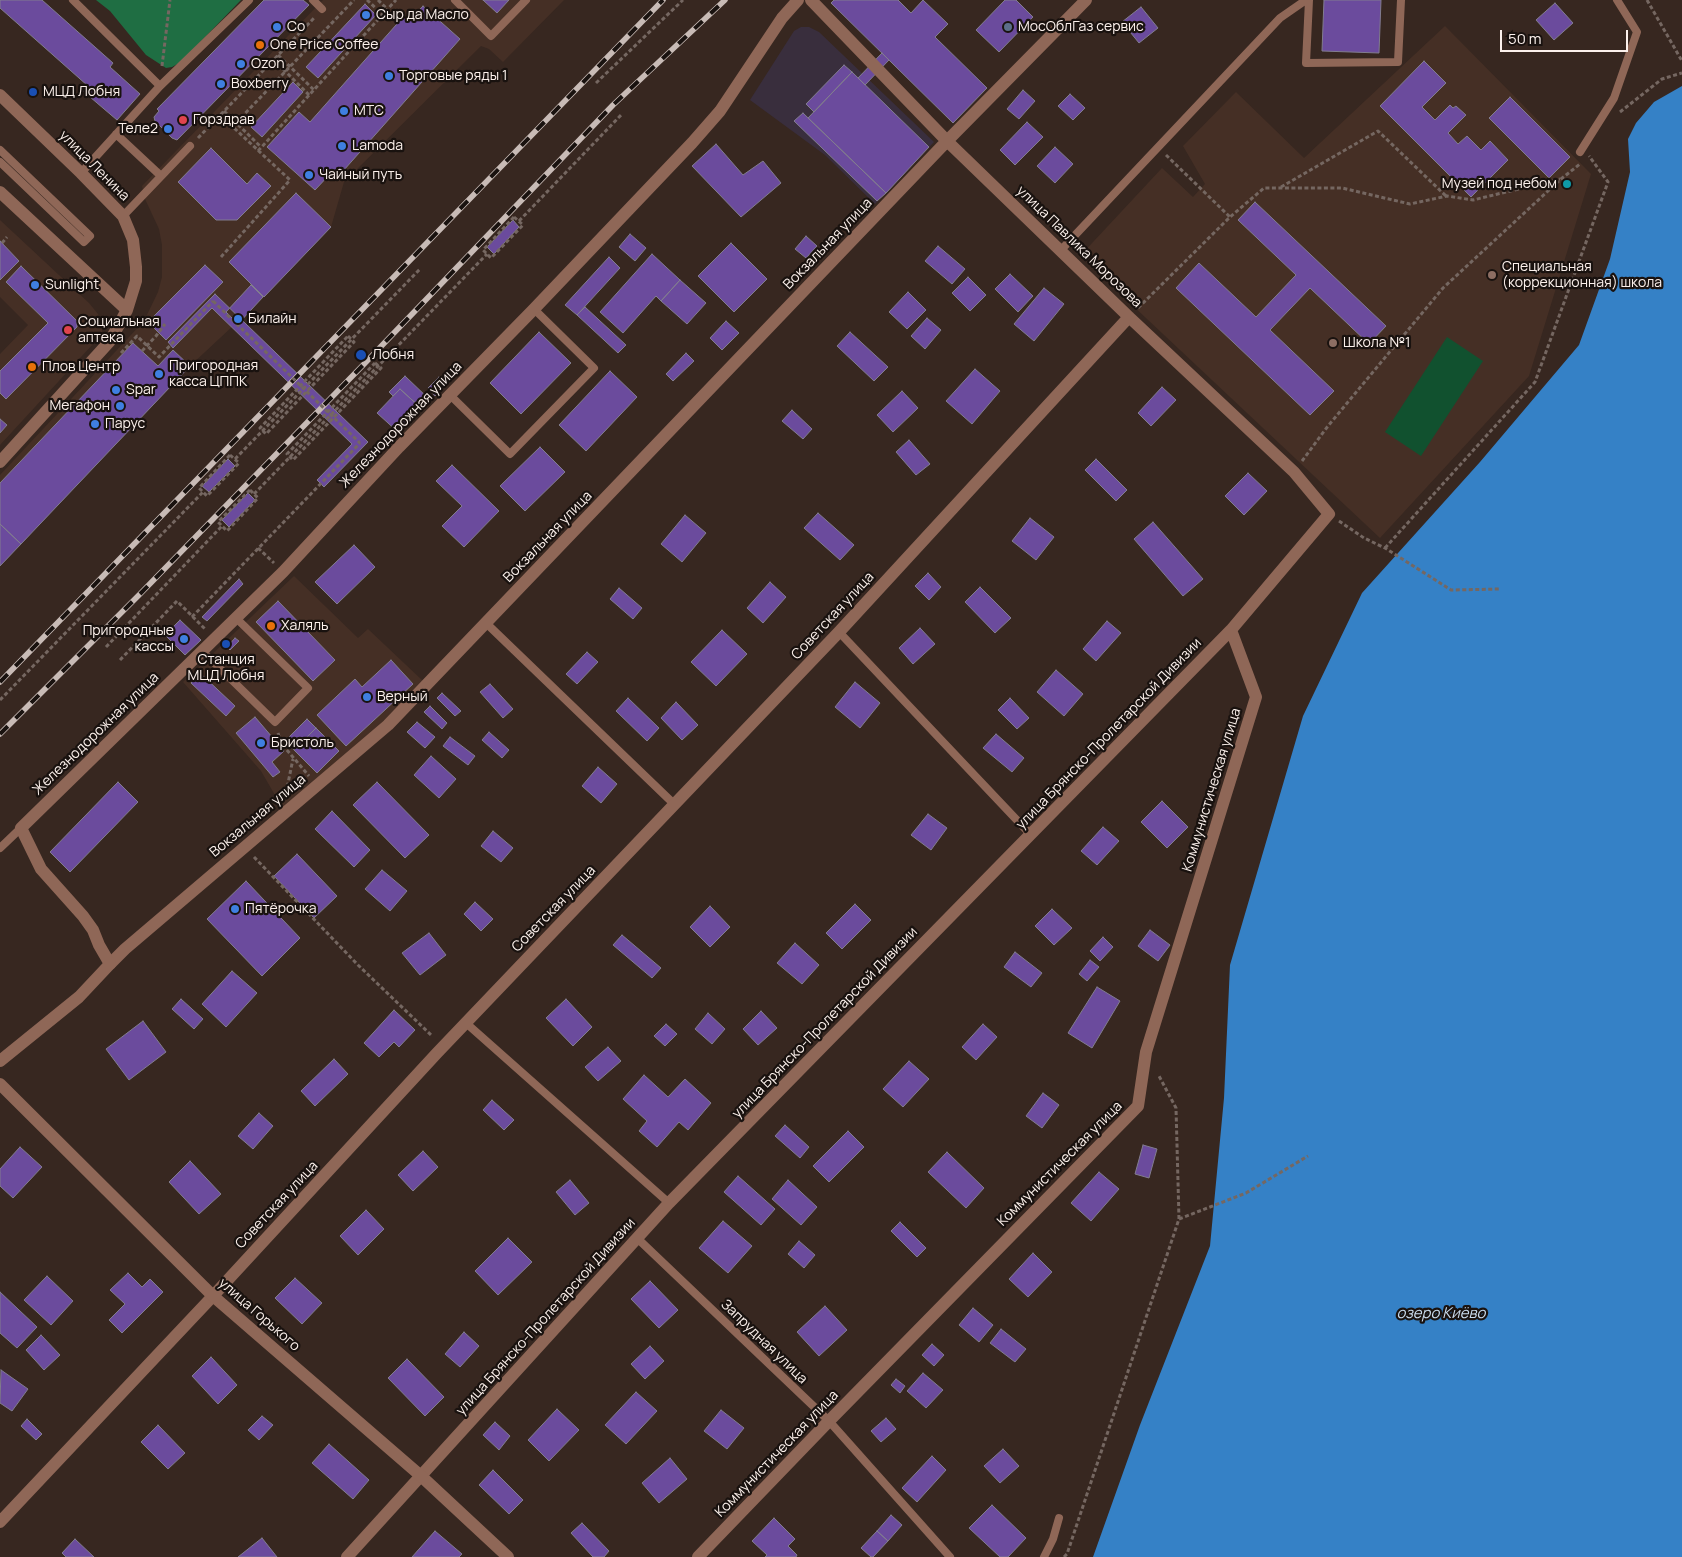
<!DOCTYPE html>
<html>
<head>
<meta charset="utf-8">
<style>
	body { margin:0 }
	#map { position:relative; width:1682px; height:1557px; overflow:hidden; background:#372720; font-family:Manrope,sans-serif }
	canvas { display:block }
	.scale { position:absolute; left:1500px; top:30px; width:128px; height:22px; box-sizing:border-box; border:2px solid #fcf1ec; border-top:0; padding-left:6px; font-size:15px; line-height:18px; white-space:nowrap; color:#fcf1ec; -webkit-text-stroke:4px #19120f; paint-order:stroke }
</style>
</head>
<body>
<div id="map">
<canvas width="1682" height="1557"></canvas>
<div class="scale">50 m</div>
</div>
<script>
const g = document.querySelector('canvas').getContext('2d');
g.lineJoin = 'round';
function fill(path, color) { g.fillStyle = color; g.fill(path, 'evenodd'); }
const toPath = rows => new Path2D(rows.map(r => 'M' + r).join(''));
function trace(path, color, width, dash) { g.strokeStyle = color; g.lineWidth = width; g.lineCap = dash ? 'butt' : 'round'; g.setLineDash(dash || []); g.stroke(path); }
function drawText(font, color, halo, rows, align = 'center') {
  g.font = font + ' Manrope,sans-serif'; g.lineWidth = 4.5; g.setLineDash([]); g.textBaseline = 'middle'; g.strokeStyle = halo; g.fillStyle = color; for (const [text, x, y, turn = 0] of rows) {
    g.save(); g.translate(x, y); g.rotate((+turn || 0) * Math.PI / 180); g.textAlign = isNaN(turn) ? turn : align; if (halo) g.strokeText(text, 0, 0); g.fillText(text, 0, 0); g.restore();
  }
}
const built = toPath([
	[323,0,564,0,503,62,489,49,481,46,344,182,331,227,264,297,190,366,0,566,0,475,144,321,158,292,162,277,162,245,159,229,145,199,142,186],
	[1445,26,1591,174,1529,376,1380,538,1080,256,1162,168,1193,197,1205,184,1183,146,1236,92,1304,158],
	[0,220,89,303,98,314,103,324,102,332,93,344,0,445,0,354,28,325,0,297],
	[294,576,358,638,368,629,423,681,362,748,283,809,261,771,183,682]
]);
const industrial = toPath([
	[801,27,809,27,819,32,934,142,875,204,825,155,750,100,794,31]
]);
const green = toPath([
	[1447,337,1483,361,1421,456,1385,432]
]);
const forest = toPath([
	[96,0,241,0,181,62,172,67,166,68,146,55,110,11]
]);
const water = toPath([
	[1682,86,1682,1557,1093,1557,1140,1425,1210,1246,1224,1098,1230,965,1303,716,1362,593,1480,462,1579,345,1610,259,1630,172,1628,139,1636,123,1654,102]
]);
const building = toPath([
	[0,0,42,0,113,63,110,67,140,94,117,120,83,91,88,86,0,8,0,0],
	[264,0,303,0,309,5,177,140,172,138,155,121,154,117,159,111,157,109,264,0],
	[483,0,509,0,497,13,483,0],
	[834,0,898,0,911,13,923,0,948,24,935,37,987,88,953,123,831,3,834,0],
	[1005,0,1016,0,1033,17,999,52,976,30,1005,0],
	[1324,0,1381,0,1379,53,1322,51,1324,0],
	[1555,3,1573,23,1554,40,1536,20,1555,3],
	[365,4,376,15,318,78,306,67,365,4],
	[423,6,460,39,336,179,330,174,315,190,267,147,299,112,310,122,404,16,409,21,423,6],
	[1141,7,1158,28,1139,43,1122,22,1141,7],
	[882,53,889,60,865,85,858,78,882,53],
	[1424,61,1446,83,1422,107,1435,120,1450,105,1453,108,1456,106,1466,115,1448,133,1458,144,1467,136,1481,150,1490,141,1508,160,1471,197,1380,106,1424,61],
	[844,65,852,72,814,112,806,104,844,65],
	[852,72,929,147,886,193,808,118,852,72],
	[293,82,303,92,262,137,251,127,293,82],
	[1023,90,1035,101,1019,119,1007,109,1023,90],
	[1070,94,1085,108,1073,120,1058,106,1070,94],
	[1510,97,1570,157,1549,178,1489,118,1510,97],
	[803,113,886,193,877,201,794,121,803,113],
	[1027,122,1043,137,1015,165,1000,150,1027,122],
	[716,144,743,175,763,161,781,183,741,217,692,166,716,144],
	[1055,147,1073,164,1055,183,1037,166,1055,147],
	[211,148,247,184,257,173,271,186,237,220,216,220,178,182,211,148],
	[296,193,331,227,264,297,229,262,296,193],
	[1255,202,1386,326,1369,344,1310,288,1270,330,1334,391,1310,415,1176,288,1199,263,1256,317,1296,275,1238,220,1255,202],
	[513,220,519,227,494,254,487,247,513,220],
	[630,234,646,248,635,261,619,247,630,234],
	[806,236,817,246,806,258,795,249,806,236],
	[0,241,19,261,0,280,0,241],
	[731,243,767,279,734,312,698,276,731,243],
	[938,246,965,269,952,284,925,261,938,246],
	[652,254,680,280,661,301,656,296,623,333,600,312,652,254],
	[609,257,620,268,577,315,565,305,609,257],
	[205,265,223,282,166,340,148,322,205,265],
	[21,266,77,321,77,327,6,399,0,393,0,371,48,323,6,282,21,266],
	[1010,274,1033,296,1018,312,995,289,1010,274],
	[968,277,986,295,970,311,952,293,968,277],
	[680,280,706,303,687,324,661,301,680,280],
	[251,285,263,297,238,324,226,312,251,285],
	[1044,288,1064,304,1034,341,1014,324,1044,288],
	[908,292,926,310,907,329,889,312,908,292],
	[215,294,368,442,324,487,317,480,352,444,212,308,173,348,168,342,215,294],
	[585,307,626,345,618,353,577,315,585,307],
	[927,318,941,330,925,349,911,336,927,318],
	[726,321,739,333,722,350,710,338,726,321],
	[539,332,571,363,521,414,490,383,539,332],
	[850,332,888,367,874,381,837,346,850,332],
	[133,343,158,366,173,350,190,366,21,544,0,524,0,483,133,343],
	[686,353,694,361,673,381,666,374,686,353],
	[975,369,1000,391,972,424,946,401,975,369],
	[610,371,637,397,586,451,559,425,610,371],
	[405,376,430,400,422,409,400,389,393,396,389,392,405,376],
	[439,377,446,385,435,396,428,388,439,377],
	[1162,387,1176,400,1151,426,1138,413,1162,387],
	[400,389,422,409,399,433,377,413,400,389],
	[902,391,918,408,893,432,877,415,902,391],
	[792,410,812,429,803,439,782,421,792,410],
	[0,419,7,425,0,433,0,419],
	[909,440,930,464,916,475,896,452,909,440],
	[540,447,565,472,525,511,500,486,540,447],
	[228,459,235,466,209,492,202,486,228,459],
	[1096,459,1127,490,1116,501,1085,470,1096,459],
	[452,465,499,511,464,547,442,526,462,506,436,481,452,465],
	[1248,473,1267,491,1244,515,1225,496,1248,473],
	[248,493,255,500,229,527,222,520,248,493],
	[818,513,854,545,840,560,804,528,818,513],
	[685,515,706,533,682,562,661,544,685,515],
	[1030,518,1054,537,1036,560,1012,541,1030,518],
	[1153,522,1203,579,1183,596,1134,539,1153,522],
	[0,524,21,544,0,566,0,524],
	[354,545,375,567,337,604,315,582,354,545],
	[928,573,941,587,929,600,915,586,928,573],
	[239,579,243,584,207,621,202,617,239,579],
	[770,582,786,597,763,623,747,608,770,582],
	[980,587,1011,618,995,633,965,602,980,587],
	[619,588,642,608,633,619,610,599,619,588],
	[278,601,335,660,313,681,256,622,278,601],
	[180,620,201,640,185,655,165,635,180,620],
	[1107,621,1121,633,1096,661,1083,649,1107,621],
	[920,628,935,644,913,664,899,648,920,628],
	[722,630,747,654,716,686,691,662,722,630],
	[235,638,239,641,230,650,227,647,235,638],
	[587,652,598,662,577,684,566,674,587,652],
	[391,660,413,684,346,746,317,715,355,679,362,687,391,660],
	[1056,670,1083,694,1064,716,1037,692,1056,670],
	[200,673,235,706,226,716,191,683,200,673],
	[855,682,880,703,860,728,835,707,855,682],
	[490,684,513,709,503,718,480,692,490,684],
	[442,693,461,711,455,716,437,698,442,693],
	[628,698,659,728,647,741,616,711,628,698],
	[1010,698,1029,718,1017,729,998,710,1010,698],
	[676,702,698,725,682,740,661,718,676,702],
	[430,706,447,723,442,729,424,712,430,706],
	[255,717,284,751,272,762,280,772,273,777,236,733,255,717],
	[307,719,316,728,294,750,285,741,307,719],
	[417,722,435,737,425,748,407,732,417,722],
	[316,728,339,751,317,773,294,750,316,728],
	[489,732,509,750,502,758,482,740,489,732],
	[996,734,1024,758,1012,772,983,748,996,734],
	[450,737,475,756,468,765,443,746,450,737],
	[431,756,456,779,439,798,414,775,431,756],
	[598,767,617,784,601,803,582,786,598,767],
	[118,782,138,802,70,872,50,852,118,782],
	[377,782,429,835,405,858,353,805,377,782],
	[1162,801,1188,827,1167,848,1141,822,1162,801],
	[332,811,370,850,354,867,315,829,332,811],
	[928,814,947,828,931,850,911,835,928,814],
	[1103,827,1119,841,1097,865,1081,851,1103,827],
	[493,831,513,848,501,862,481,846,493,831],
	[297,854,337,896,314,918,274,876,297,854],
	[382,870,407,891,390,911,365,889,382,870],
	[246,881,300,938,262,976,207,919,246,881],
	[475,902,493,919,481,931,464,914,475,902],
	[855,904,871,920,842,949,826,933,855,904],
	[710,906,730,927,710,947,690,927,710,906],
	[1052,909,1072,928,1054,945,1035,926,1052,909],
	[1150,930,1170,945,1158,961,1138,946,1150,930],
	[429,933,446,955,420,975,402,953,429,933],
	[622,935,661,968,652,978,613,945,622,935],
	[1103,937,1113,947,1100,961,1090,951,1103,937],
	[795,943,819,965,802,984,777,963,795,943],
	[1015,952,1042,973,1031,987,1004,967,1015,952],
	[1090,960,1099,967,1087,981,1079,974,1090,960],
	[232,971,257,993,226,1027,202,1004,232,971],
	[1097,987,1120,1001,1092,1048,1068,1033,1097,987],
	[181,999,203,1019,194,1029,172,1009,181,999],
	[566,999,592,1027,573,1046,546,1018,566,999],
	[394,1010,415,1030,399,1047,394,1042,379,1057,364,1043,394,1010],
	[761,1011,777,1028,758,1045,743,1029,761,1011],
	[708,1013,725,1029,712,1044,695,1029,708,1013],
	[143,1021,166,1052,129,1080,106,1049,143,1021],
	[666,1024,677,1034,665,1046,654,1036,666,1024],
	[983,1024,997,1037,976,1060,962,1047,983,1024],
	[608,1047,621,1061,598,1081,585,1067,608,1047],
	[334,1059,348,1074,315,1106,301,1091,334,1059],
	[909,1061,929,1079,903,1107,883,1089,909,1061],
	[644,1075,668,1097,685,1079,711,1103,688,1130,679,1122,657,1147,639,1131,647,1121,623,1099,644,1075],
	[1043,1093,1059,1105,1042,1128,1026,1116,1043,1093],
	[492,1100,514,1120,504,1130,483,1110,492,1100],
	[259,1113,273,1126,253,1149,238,1136,259,1113],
	[785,1125,809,1147,800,1158,775,1136,785,1125],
	[848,1131,864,1147,829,1182,813,1166,848,1131],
	[1143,1145,1157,1149,1149,1178,1135,1174,1143,1145],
	[20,1147,42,1167,13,1198,0,1186,0,1169,20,1147],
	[423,1151,438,1167,413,1191,398,1175,423,1151],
	[947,1152,984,1188,966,1208,928,1172,947,1152],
	[190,1161,221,1194,199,1214,169,1182,190,1161],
	[1099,1172,1119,1189,1091,1221,1071,1203,1099,1172],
	[738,1176,775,1209,761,1225,724,1192,738,1176],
	[570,1180,589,1203,575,1215,556,1192,570,1180],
	[788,1180,817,1207,801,1225,772,1199,788,1180],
	[366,1210,384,1229,358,1255,340,1236,366,1210],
	[723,1221,752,1246,728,1273,699,1248,723,1221],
	[900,1222,926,1248,917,1257,891,1231,900,1222],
	[508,1238,532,1262,498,1295,475,1271,508,1238],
	[799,1241,815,1255,804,1268,788,1254,799,1241],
	[1033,1253,1052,1272,1028,1297,1009,1279,1033,1253],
	[128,1273,142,1287,150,1279,163,1292,122,1333,109,1320,125,1304,110,1290,128,1273],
	[47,1276,73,1301,51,1325,24,1300,47,1276],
	[295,1278,322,1303,302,1324,275,1298,295,1278],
	[650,1281,678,1310,659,1328,631,1299,650,1281],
	[0,1292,37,1327,17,1348,0,1333,0,1292],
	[825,1306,847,1330,819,1356,797,1332,825,1306],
	[973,1308,993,1325,979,1342,959,1325,973,1308],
	[1001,1329,1026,1349,1015,1362,990,1343,1001,1329],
	[464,1332,479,1346,460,1367,445,1354,464,1332],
	[41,1335,60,1355,44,1370,26,1350,41,1335],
	[932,1344,944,1355,934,1366,922,1355,932,1344],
	[650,1346,664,1361,645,1379,631,1364,650,1346],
	[211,1357,237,1385,218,1404,192,1376,211,1357],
	[407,1359,444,1397,425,1416,388,1378,407,1359],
	[1,1370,28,1389,12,1411,0,1403,1,1370],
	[923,1373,943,1390,926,1408,907,1391,923,1373],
	[896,1379,905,1386,900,1393,891,1385,896,1379],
	[636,1392,657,1411,626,1444,605,1425,636,1392],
	[557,1409,579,1430,549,1461,528,1440,557,1409],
	[721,1410,744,1428,727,1449,704,1431,721,1410],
	[262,1416,273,1425,259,1440,248,1430,262,1416],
	[886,1418,896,1429,881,1442,871,1431,886,1418],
	[27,1419,42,1434,36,1440,21,1426,27,1419],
	[495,1422,510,1436,499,1450,483,1435,495,1422],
	[158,1425,185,1453,168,1469,141,1442,158,1425],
	[329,1444,369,1480,353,1499,312,1463,329,1444],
	[1003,1449,1019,1466,1000,1483,984,1466,1003,1449],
	[932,1456,946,1470,917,1502,902,1488,932,1456],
	[670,1458,687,1479,659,1503,642,1483,670,1458],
	[493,1470,523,1500,509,1514,479,1485,493,1470],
	[992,1505,1026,1538,1008,1557,1000,1557,969,1528,992,1505],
	[891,1515,902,1525,888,1541,877,1531,891,1515],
	[774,1518,795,1539,788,1546,797,1555,796,1557,765,1557,767,1555,752,1541,774,1518],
	[582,1523,609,1551,604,1557,593,1557,571,1533,582,1523],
	[435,1531,462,1554,459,1557,412,1557,435,1531],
	[877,1531,888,1541,873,1557,871,1557,861,1548,877,1531],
	[262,1538,277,1557,238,1557,262,1538],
	[75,1539,94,1557,66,1557,62,1553,75,1539]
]);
const path = toPath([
	[367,0,383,15],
	[378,0,387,9],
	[1647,0,1682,61],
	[278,55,314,90],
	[274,60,309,95],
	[162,66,170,0],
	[596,83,683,0],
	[224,111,261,147],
	[1620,112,1662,79,1682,73],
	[220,115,290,180,221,257],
	[232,127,354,0],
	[198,138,315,17],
	[258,151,396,0],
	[1166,155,1230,217],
	[1281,187,1378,131,1446,196],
	[514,217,523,225,491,258,483,250,514,217],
	[519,221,622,114],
	[2,243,7,237],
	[1138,308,1230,217,1264,188,1342,188,1410,204,1447,196,1473,200,1560,179],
	[348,336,354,342,266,434,260,428,348,336],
	[142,351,156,336,165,324],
	[121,353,137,336,159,357,213,301],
	[375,363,381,368,293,460,287,454,375,363],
	[230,455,239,463,207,496,199,488,230,455],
	[235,459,420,269],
	[1302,461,1328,426,1443,288,1561,179,1580,164],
	[250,490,258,498,227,531,218,522,250,490],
	[254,494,487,254],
	[1339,521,1364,538,1385,548,1451,590,1501,589],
	[258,548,274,563],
	[1385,548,1535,382,1608,182,1589,156],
	[192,617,360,443],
	[106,647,222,526],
	[120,660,177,601,205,629],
	[0,700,203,492],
	[278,733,281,743,309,776],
	[286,793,293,759],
	[254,857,358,965,431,1035],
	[1179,1219,1246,1193,1308,1156],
	[1064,1557,1067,1554,1179,1219,1176,1108,1158,1074]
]);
const service = toPath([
	[73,0,160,86],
	[313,0,322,9],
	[455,0,491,36,526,0],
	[1309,0,1306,63,1398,62,1401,0],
	[116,134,161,176],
	[0,150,90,236,84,242,0,162],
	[1580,152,1614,98,1637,32,1617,0],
	[81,173,160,86,249,0],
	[123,216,190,146],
	[1061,250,1280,18,1306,0],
	[450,395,510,454,594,368,534,309],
	[486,623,674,804],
	[839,632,1031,835],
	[202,651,275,722,308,688,236,618],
	[0,848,21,828],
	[466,1023,669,1203],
	[637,1238,829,1421,950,1557],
	[1044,1557,1053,1539,1059,1518]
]);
const minor = toPath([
	[110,964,125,949,388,725,947,141,1086,0],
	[0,1522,213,1296,437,1053,839,632,1129,317],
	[347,1557,669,1203,1231,630,1329,514,1294,472,1129,317,947,141,811,0],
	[698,1557,829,1421,1138,1106,1146,1052,1256,697,1231,630]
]);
const tertiary = toPath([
	[0,95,81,173,123,216,133,240,136,267,136,281,127,310,110,341,0,462],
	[0,192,127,310],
	[0,1061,79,997,110,964,99,945,93,930,83,916,41,869,21,828,283,572,399,447,534,309,692,143,720,111,782,18,798,0],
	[0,1084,213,1296,421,1476,508,1557]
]);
const rail = toPath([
	[0,682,663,0],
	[0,734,140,594,367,361,613,105,725,0]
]);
const pathBridge = toPath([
	[213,301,360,443]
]);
const markers = [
	[366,15,5,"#3f7fe0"],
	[277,27,5,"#3f7fe0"],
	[1008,27,5,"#5c6f8a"],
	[260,45,5,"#e8710a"],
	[241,64,5,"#3f7fe0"],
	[389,76,5,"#3f7fe0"],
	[221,84,5,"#3f7fe0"],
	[33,92,5,"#1a4fb4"],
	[344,111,5,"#3f7fe0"],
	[183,120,5,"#e0444e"],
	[168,129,5,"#3f7fe0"],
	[342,146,5,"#3f7fe0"],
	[309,175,5,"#3f7fe0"],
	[1567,184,5,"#0f9aa8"],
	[1492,275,5,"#8d6e63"],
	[35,285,5,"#3f7fe0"],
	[238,319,5,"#3f7fe0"],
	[68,330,5,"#e0444e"],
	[1333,343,5,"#8d6e63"],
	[361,355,6,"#1a4fb4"],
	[32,367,5,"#e8710a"],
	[159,374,5,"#3f7fe0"],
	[116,390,5,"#3f7fe0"],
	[120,406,5,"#3f7fe0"],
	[95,424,5,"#3f7fe0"],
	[271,626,5,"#e8710a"],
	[184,639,5,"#3f7fe0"],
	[226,644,5,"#1a4fb4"],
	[367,697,5,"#3f7fe0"],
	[261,743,5,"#3f7fe0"],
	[235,909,5,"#3f7fe0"]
];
const poiNames = [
	["Сыр да Масло",376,15],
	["Со",287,27],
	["МосОблГаз сервис",1018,27],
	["One Price Coffee",270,45],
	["Ozon",251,64],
	["Торговые ряды 1",399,76],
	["Boxberry",231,84],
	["МЦД Лобня",43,92],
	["МТС",354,111],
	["Горздрав",193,120],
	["Теле2",158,129,"right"],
	["Lamoda",352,146],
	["Чайный путь",319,175],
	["Музей под небом",1557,184,"right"],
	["Специальная",1502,267],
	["(коррекционная) школа",1502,283],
	["Sunlight",45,285],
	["Билайн",248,319],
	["Социальная",78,322],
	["аптека",78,338],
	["Школа №1",1343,343],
	["Лобня",372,355],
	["Пригородная",169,366],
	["касса ЦППК",169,382],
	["Плов Центр",42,367],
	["Spar",126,390],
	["Мегафон",110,406,"right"],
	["Парус",105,424],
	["Халяль",281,626],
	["Пригородные",174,631,"right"],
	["кассы",174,647,"right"],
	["Станция",226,660,"center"],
	["МЦД Лобня",226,676,"center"],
	["Верный",377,697],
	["Бристоль",271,743],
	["Пятёрочка",245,909]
];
const streetNames = [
	["улица Ленина",94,166,45],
	["Вокзальная улица",828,244,-46],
	["улица Павлика Морозова",1079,247,44],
	["Железнодорожная улица",401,425,-46],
	["Вокзальная улица",548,537,-46],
	["Советская улица",833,616,-47],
	["Железнодорожная улица",96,734,-44],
	["улица Брянско-Пролетарской Дивизии",1109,734,-46],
	["Коммунистическая улица",1212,790,-73],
	["Вокзальная улица",258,816,-40],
	["Советская улица",554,909,-46],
	["улица Брянско-Пролетарской Дивизии",825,1023,-46],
	["Коммунистическая улица",1060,1164,-45],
	["Советская улица",277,1205,-47],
	["улица Горького",259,1315,41],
	["улица Брянско-Пролетарской Дивизии",546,1317,-48],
	["Запрудная улица",764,1342,44],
	["Коммунистическая улица",777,1454,-46]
];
const waterNames = [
	["озеро Киёво",1441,1314]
];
fill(built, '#452f25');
fill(industrial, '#392e3d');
fill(green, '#11512f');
fill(forest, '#1f6e43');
fill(water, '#3581c6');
fill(building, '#6b4b9d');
trace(building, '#827d8f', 1);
trace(path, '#756761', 3, [4, 2.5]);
trace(service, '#8f6757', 8);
trace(minor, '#8f6757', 12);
trace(tertiary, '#8f6757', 12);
trace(rail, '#c8bbb6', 5.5);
trace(rail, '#19120f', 4, [11]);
trace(pathBridge, '#756761', 3, [4, 2.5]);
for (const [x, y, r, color] of markers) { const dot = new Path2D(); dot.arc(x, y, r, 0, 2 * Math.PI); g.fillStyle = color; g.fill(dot); trace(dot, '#19120f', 2); }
drawText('14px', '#fcf1ec', '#19120f', poiNames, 'left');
drawText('14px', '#fcf1ec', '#19120f', streetNames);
drawText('italic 15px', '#cadcee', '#19120f', waterNames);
</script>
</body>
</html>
